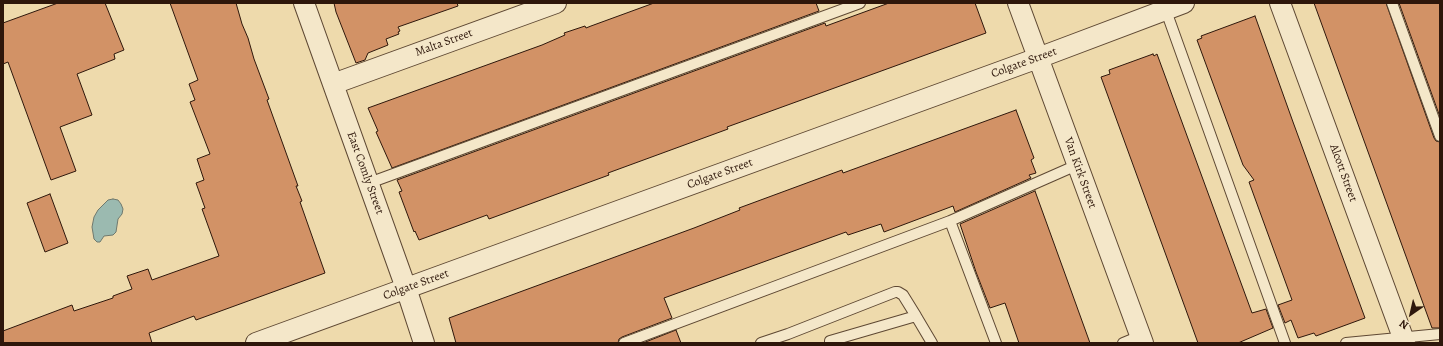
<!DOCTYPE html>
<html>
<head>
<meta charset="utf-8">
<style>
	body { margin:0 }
	#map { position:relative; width:1443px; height:346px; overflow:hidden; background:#eedaac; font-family:Alegreya,serif }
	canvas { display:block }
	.frame { position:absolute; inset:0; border:4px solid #2e170b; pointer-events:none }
	.north { position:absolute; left:1391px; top:294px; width:40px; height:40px; -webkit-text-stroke:3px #f4e7c9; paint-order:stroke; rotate:214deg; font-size:11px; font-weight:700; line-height:16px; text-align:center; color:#2e170b }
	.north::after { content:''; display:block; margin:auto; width:14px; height:18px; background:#2e170b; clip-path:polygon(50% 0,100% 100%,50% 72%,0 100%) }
</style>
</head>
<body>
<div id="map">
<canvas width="1443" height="346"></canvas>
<div class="frame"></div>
<div class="north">N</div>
</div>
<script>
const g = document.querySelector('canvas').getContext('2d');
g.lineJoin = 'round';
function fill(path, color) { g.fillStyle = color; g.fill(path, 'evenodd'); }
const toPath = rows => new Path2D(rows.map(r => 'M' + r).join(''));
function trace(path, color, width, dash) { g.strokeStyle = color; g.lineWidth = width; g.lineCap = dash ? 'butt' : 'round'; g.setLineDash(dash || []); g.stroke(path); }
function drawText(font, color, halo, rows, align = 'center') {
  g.font = font + ' Alegreya,serif'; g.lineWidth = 4; g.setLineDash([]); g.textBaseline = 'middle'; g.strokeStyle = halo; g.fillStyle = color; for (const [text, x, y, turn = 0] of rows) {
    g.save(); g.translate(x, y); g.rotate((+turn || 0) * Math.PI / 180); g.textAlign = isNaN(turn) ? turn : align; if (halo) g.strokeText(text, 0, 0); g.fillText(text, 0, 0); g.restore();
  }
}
const water = toPath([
	[113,199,118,200,121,204,123,209,122,214,118,219,116,232,113,235,104,236,100,242,97,242,94,239,92,227,94,217,98,210,108,200,113,199]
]);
const building = toPath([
	[58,3,105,3,124,50,114,54,115,59,77,74,92,115,60,127,76,171,51,180,8,62,3,64,3,23,58,3],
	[170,3,236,3,242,24,248,38,254,59,269,99,267,100,298,186,296,186,302,201,300,202,325,273,196,320,194,316,149,333,152,343,3,343,3,331,72,305,74,311,113,298,113,296,132,289,127,276,148,269,152,280,219,256,202,209,205,208,196,183,204,180,197,159,210,154,190,102,195,100,189,84,198,80,170,3],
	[334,3,457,3,458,6,398,27,400,31,398,32,399,34,386,39,388,45,368,53,365,60,356,63,336,12,334,3],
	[654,3,816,3,819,11,392,168,376,132,378,131,368,108,542,45,565,35,564,33,585,26,586,28,591,26,654,3],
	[889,3,975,3,986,33,727,127,728,129,608,173,609,175,489,219,487,215,419,240,415,231,414,232,399,192,402,191,397,180,825,23,826,26,889,3],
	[1314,3,1386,3,1434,138,1436,141,1440,142,1440,328,1432,328,1314,3],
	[1399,3,1440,3,1440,117,1399,3],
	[1255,16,1293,122,1365,318,1316,336,1314,333,1298,338,1291,320,1285,323,1278,305,1292,300,1249,182,1254,180,1243,165,1197,40,1202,38,1201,36,1255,16],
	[1153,54,1154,56,1157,54,1252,313,1266,309,1273,328,1238,343,1198,343,1101,77,1110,74,1109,70,1153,54],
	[1016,110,1034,158,1031,160,1036,173,1029,175,1031,178,955,212,953,206,884,232,881,224,848,235,846,232,664,298,672,318,622,337,619,339,618,343,456,343,449,318,694,228,740,210,739,208,842,170,843,173,1016,110],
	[1035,191,1056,249,1090,343,1019,343,1005,303,990,308,976,272,960,224,1035,191],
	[50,194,68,243,45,252,27,203,50,194],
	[676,330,681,343,643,343,676,330]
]);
const lane = toPath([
	[1392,3,1440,136],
	[1165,8,1285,343],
	[369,183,860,3],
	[624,343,950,221],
	[761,343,788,334,895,292,898,292,903,295,916,316],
	[830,343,830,341,916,316,932,343],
	[996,343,950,221,1077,165],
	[1123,343,1140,336],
	[1346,343,1440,334]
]);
const street = toPath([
	[304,3,406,288,424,343],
	[1018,3,1143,343],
	[1280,3,1405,343],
	[333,84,556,3],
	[256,343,1038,58,1184,3]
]);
const streetNames = [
	["Malta Street",444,43,-20],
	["Colgate Street",1024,63,-20],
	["East Comly Street",365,173,70],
	["Van Kirk Street",1080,173,70],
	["Alcott Street",1343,173,70],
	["Colgate Street",720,174,-20],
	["Colgate Street",416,285,-20]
];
fill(water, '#9bbab0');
trace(water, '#6f796e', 1);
fill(building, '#d29266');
trace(building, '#2e170b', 1);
trace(lane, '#5e4833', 12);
trace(street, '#5e4833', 22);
trace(lane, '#f4e7c9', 10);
trace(street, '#f4e7c9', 20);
drawText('12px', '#2e170b', '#f4e7c9', streetNames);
</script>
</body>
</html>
